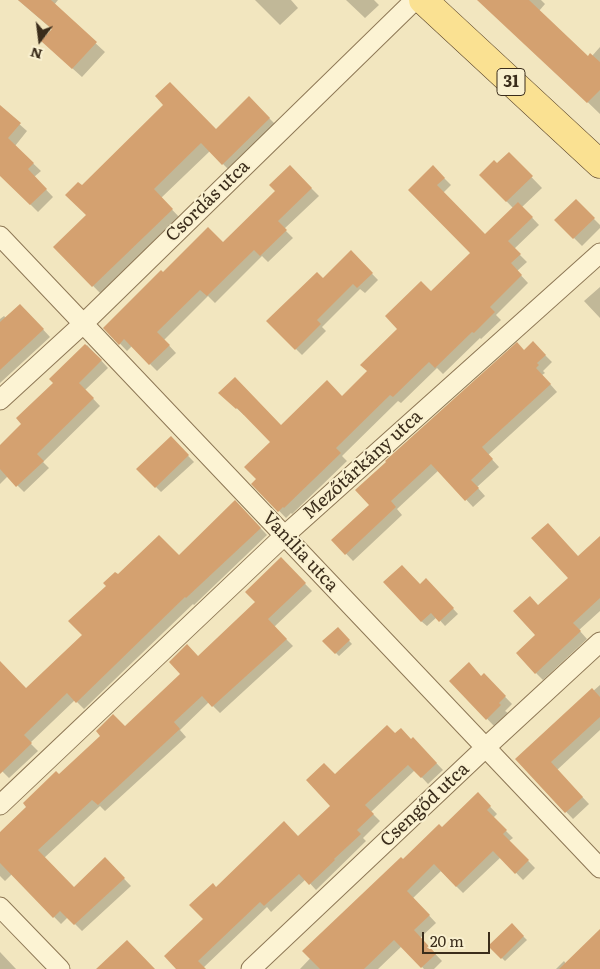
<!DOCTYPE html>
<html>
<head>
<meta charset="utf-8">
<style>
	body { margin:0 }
	#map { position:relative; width:600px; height:969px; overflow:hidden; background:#f2e6bf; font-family:Literata,serif }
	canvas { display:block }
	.north { position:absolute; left:15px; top:15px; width:50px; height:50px; -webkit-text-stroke:4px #f9f0cf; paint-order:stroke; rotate:195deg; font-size:14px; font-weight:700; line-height:20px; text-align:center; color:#3b2d1b }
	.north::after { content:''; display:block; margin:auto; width:18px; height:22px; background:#3b2d1b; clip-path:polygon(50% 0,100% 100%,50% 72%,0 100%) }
	.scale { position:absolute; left:422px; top:932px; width:68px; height:22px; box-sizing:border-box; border:2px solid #3b2d1b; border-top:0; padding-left:6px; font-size:15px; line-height:18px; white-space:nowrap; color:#3b2d1b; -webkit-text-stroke:4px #f9f0cf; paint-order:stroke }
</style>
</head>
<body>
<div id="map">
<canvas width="600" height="969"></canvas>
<div class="north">N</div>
<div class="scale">20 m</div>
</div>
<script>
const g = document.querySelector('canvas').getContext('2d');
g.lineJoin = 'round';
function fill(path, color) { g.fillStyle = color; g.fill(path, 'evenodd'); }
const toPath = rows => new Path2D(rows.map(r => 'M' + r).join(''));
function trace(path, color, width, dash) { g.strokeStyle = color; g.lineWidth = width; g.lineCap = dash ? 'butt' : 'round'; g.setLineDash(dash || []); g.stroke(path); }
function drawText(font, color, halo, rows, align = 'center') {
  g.font = font + ' Literata,serif'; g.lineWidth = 4; g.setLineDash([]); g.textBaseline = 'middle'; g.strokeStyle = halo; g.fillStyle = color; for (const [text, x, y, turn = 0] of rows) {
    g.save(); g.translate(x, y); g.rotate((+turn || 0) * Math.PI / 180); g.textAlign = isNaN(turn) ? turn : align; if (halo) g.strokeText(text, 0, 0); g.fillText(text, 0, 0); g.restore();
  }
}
const shadow = toPath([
	[18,0,58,0,54,5,105,52,82,77,52,50,53,30],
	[255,0,291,0,298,8,280,25],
	[346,0,374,0,379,5,365,18],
	[482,0,541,0,545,4,539,11,588,58,592,56,600,47,600,114],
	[249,98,278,127,231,172,210,151,161,198,180,218,101,294,55,247,88,215,82,187,216,131],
	[0,107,27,131,15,146,41,171,34,177,53,197,38,212,4,178,0,161],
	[509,154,542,188,522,207,539,225,514,249,527,262,517,271,528,283,496,315,501,320,481,339,480,338,443,374,437,368,401,403,398,401,342,456,347,461,292,514,291,513,286,518,253,484,258,479,272,442,245,414,244,415,220,393,281,427,342,398,369,371,399,329,431,293,472,253,410,190,433,167,451,185,443,193,485,236,513,208,481,175,497,165],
	[290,167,319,196,284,229,293,238,268,262,262,256,215,303,208,296,164,340,176,353,157,371,132,346,127,351,105,328,163,274,223,244,277,191],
	[576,201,600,225,600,228,582,246,556,220],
	[351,252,378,280,365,293,360,289,322,327,326,331,302,355,268,321,323,280],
	[600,287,600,318,584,301],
	[27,312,50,337,0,383,0,319,4,316,6,318],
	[87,345,108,368,85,390,100,406,43,462,49,468,24,492,8,476,0,484,0,446,23,424,55,383,50,379],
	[540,350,552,362,543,371,545,373,542,375,557,392,488,455,499,467,477,487,485,496,473,507,439,470,397,509,402,515,353,561,333,540,371,506,525,351],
	[171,438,194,462,161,492,138,469],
	[235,501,267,535,194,605,193,604,84,709,75,700,30,743,38,751,9,778,0,769,0,674,26,689,83,635,118,576,179,557],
	[600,538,600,611,579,630,587,639,543,680,536,673,539,606,570,578,579,557],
	[281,559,312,591,274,627,293,646,220,713,209,702,180,730,186,737,105,811,100,806,44,858,74,889,105,859,131,886,82,931,68,917,61,924,12,874,5,881,0,876,0,834,59,776,125,728,257,603],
	[420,585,431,585,458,614,445,626,437,617,427,626,421,621],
	[338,629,352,644,339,656,324,641],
	[484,675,512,704,505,711,508,713,494,726,451,681,482,678],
	[600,685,600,730,557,770,589,804,573,819,516,759],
	[395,735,411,741,413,739,443,770,428,784,415,770,371,812,380,821,363,838,366,841,316,890,306,879,271,912,267,907,203,968,204,969,178,969,204,919,216,888,298,838,332,806,335,775],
	[478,794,497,814,493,818,513,838,509,841,535,868,523,880,501,857,463,893,441,871,413,898,436,923,420,938,442,961,434,969,424,969,402,946,378,969,300,969,403,861,442,828],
	[512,925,527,940,505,961,490,946],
	[600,931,600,969,556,969,564,961,566,964],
	[0,952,16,969,0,969]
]);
const building = toPath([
	[18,0,51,0,97,42,72,69,41,41,52,29],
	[477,0,529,0,588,56,590,53,600,62,600,90,587,103],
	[170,82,216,129,249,96,270,118,222,165,201,143,154,189,173,209,92,287,53,247,86,215,65,195,78,182,82,185,163,105,155,96],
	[0,105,21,123,8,138,34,163,28,169,47,189,30,205,0,176],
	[509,152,533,176,506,202,479,175,494,160,497,163],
	[290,165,312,188,278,221,287,230,260,256,254,250,207,296,200,290,157,332,170,345,149,365,124,339,119,345,103,328,161,270,163,272,208,227,223,242,275,191,269,185],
	[433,165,445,178,437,185,485,234,518,202,533,217,508,241,521,254,511,263,522,275,490,307,495,312,474,333,472,332,435,368,429,362,393,397,390,395,336,448,341,453,284,508,283,507,278,512,251,484,256,479,244,467,270,442,237,408,236,409,218,393,235,377,281,425,327,380,342,396,367,371,360,365,397,329,385,316,421,281,431,291,470,253,408,190],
	[576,199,595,218,573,239,554,220],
	[351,250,373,273,357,288,353,284,317,320,321,324,295,350,266,321,317,272,323,278],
	[20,304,44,329,0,370,0,322],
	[533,341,546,355,537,363,539,365,536,368,551,384,482,447,493,459,471,480,479,488,465,501,431,464,391,501,396,507,345,555,331,540,369,505,355,490,386,462,385,461,517,342,524,350],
	[85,344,102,360,79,383,94,398,37,454,44,461,16,487,0,469,0,445,21,424,16,418,53,383,49,379],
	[171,436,189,455,155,488,136,469],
	[235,500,261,528,186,598,185,597,76,703,67,693,24,735,32,743,0,774,0,661,26,688,82,635,68,621,106,586,103,583,115,572,118,574,159,535,179,555],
	[548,523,578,556,600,536,600,598,573,623,581,631,535,674,516,653,535,635,513,611,530,596,538,605,568,578,531,538],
	[281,557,306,583,268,619,287,639,212,707,202,696,174,722,180,729,98,805,92,800,38,850,74,887,105,857,125,878,74,925,60,911,53,918,0,863,0,832,26,807,23,803,56,771,59,774,100,736,96,731,113,714,125,726,180,674,169,662,187,644,198,656,255,602,245,592],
	[402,565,420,584,426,578,454,608,439,622,431,613,421,622,383,582],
	[338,627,350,640,335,654,322,641],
	[469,662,481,676,484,673,506,696,499,703,501,705,486,720,449,681],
	[592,688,600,697,600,717,551,762,583,797,565,813,515,759],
	[387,725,395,733,401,728,411,739,413,737,437,763,421,778,408,765,365,805,374,814,357,830,361,834,334,859,335,860,309,885,299,874,264,906,260,902,198,961,206,969,176,969,164,956,203,919,189,905,213,883,216,887,284,821,298,836,330,806,306,780,324,763,335,774],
	[478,792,491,806,487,810,507,830,503,834,529,860,515,874,493,851,456,887,434,864,407,891,430,915,414,930,436,954,421,968,394,940,364,969,320,969,302,951,401,857,403,859,439,824,442,827],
	[512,923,524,936,501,959,488,946],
	[600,929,600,969,559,969],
	[127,940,155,969,96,969]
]);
const street = toPath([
	[0,236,600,868],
	[0,400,84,323,415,0],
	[0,805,284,536,600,253],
	[0,907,60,969],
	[251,969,485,748,600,642]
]);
const primary = toPath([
	[423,0,600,164]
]);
const shields = [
	[511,82,28]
];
const shieldNames = [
	["31",511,82]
];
const streetNames = [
	["Csordás utca",208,201,-44],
	["Mezőtárkány utca",363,465,-42],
	["Vanília utca",300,552,47],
	["Csengőd utca",425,805,-43]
];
fill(shadow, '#0003');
fill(building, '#d4a170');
trace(street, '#8d7755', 21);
trace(primary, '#5a442a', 29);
trace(street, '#fcf3d3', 19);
trace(primary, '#fae192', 28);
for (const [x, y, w] of shields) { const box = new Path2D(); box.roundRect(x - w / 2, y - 13.5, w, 27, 4); g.fillStyle = '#f9f0cf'; g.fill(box); trace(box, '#3b2d1b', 1); }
drawText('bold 16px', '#3b2d1b', null, shieldNames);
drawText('18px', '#3b2d1b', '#f9f0cf', streetNames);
</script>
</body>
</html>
